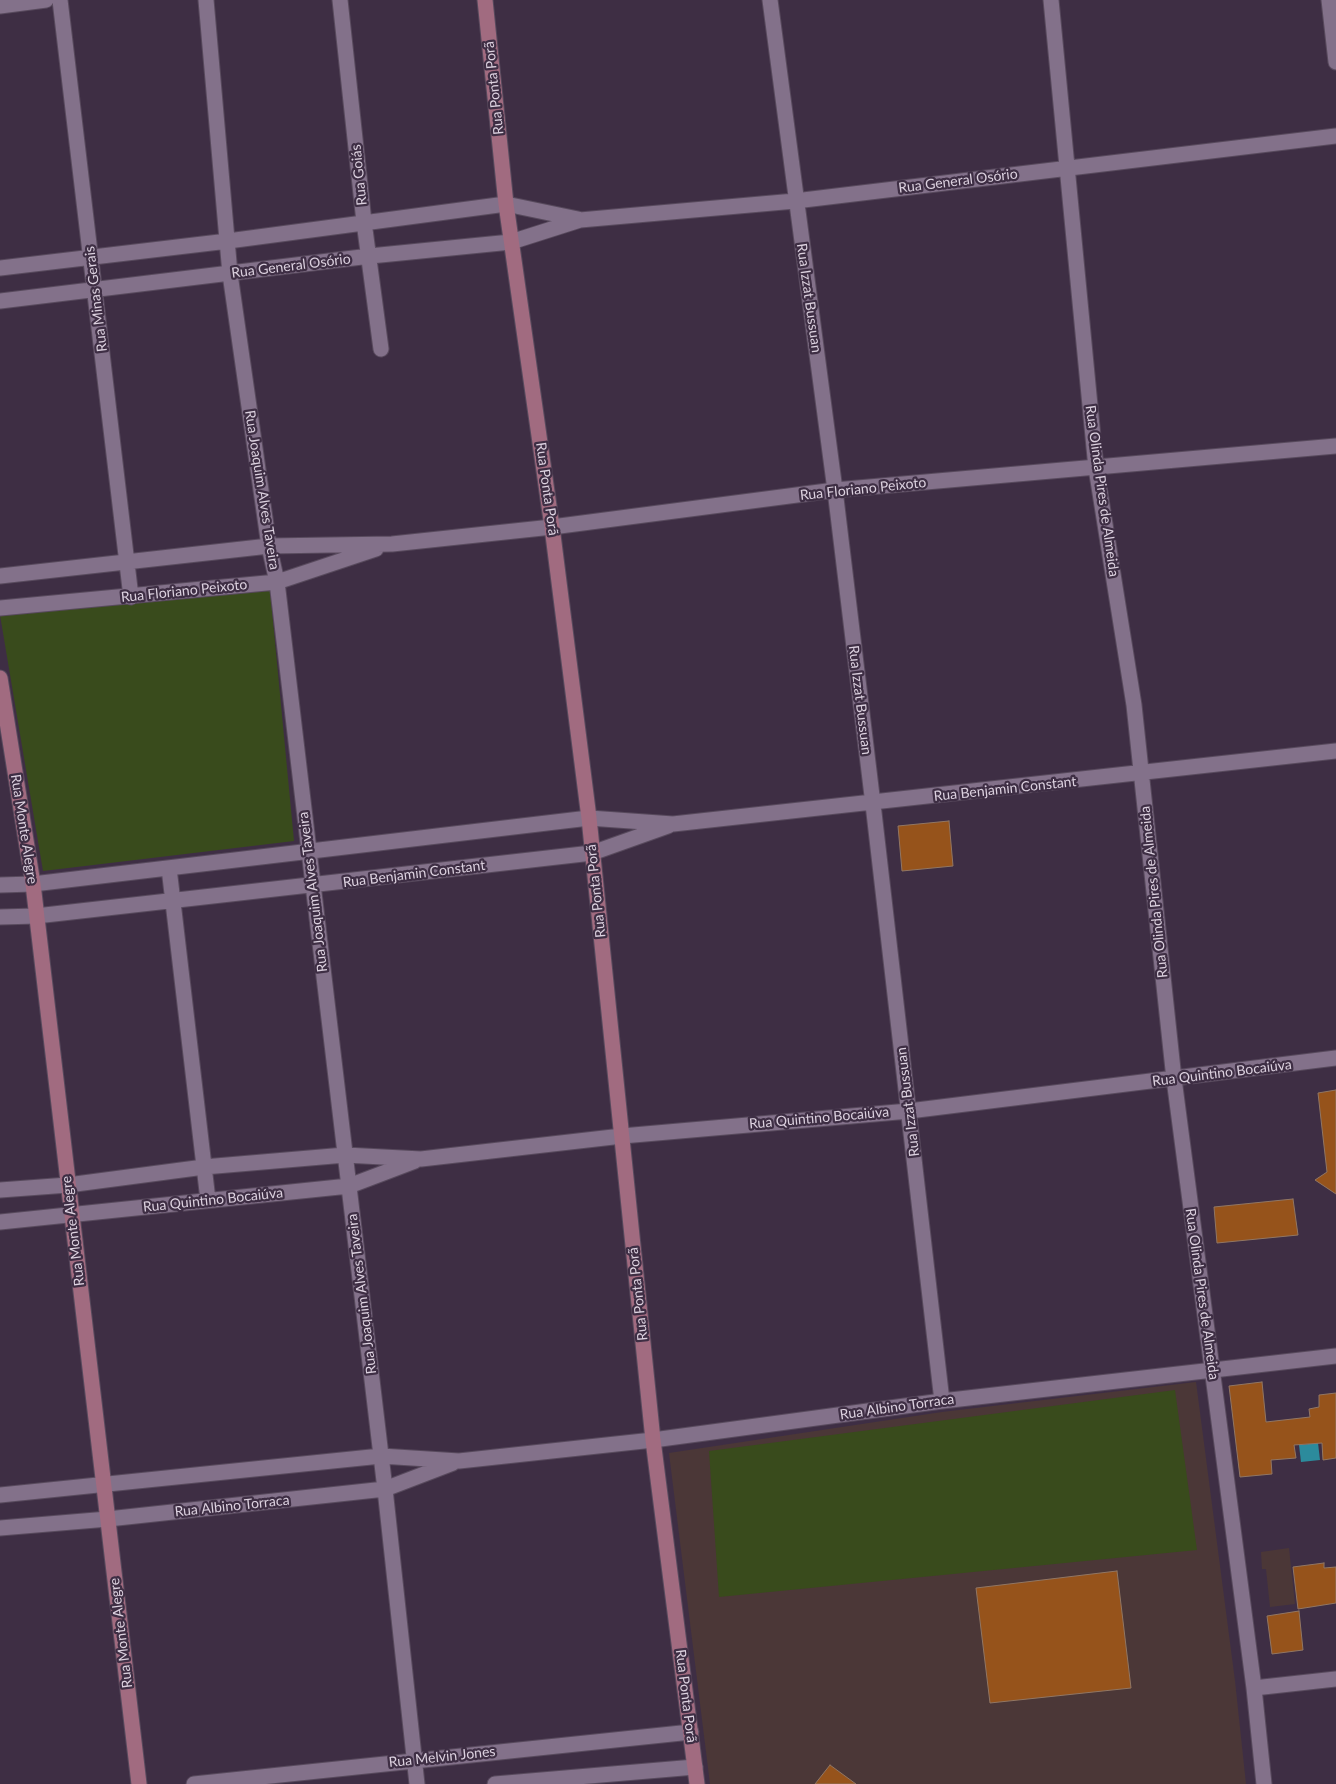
<!DOCTYPE html>
<html>
<head>
<meta charset="utf-8">
<style>
	body { margin:0 }
	canvas { display:block; background:#3e2e44 }
</style>
</head>
<body>
<canvas width="1336" height="1784"></canvas>
<script>
const g = document.querySelector('canvas').getContext('2d');
g.lineJoin = 'round';
function fill(path, color) { g.fillStyle = color; g.fill(path, 'evenodd'); }
const toPath = rows => new Path2D(rows.map(r => 'M' + r).join(''));
function trace(path, color, width, dash) { g.strokeStyle = color; g.lineWidth = width; g.lineCap = dash ? 'butt' : 'round'; g.setLineDash(dash || []); g.stroke(path); }
function drawText(font, color, halo, rows, align = 'center') {
  g.font = font + ' Lato,sans-serif'; g.lineWidth = 4.5; g.setLineDash([]); g.textBaseline = 'middle'; g.strokeStyle = halo; g.fillStyle = color; for (const [text, x, y, turn = 0] of rows) {
    g.save(); g.translate(x, y); g.rotate((+turn || 0) * Math.PI / 180); g.textAlign = isNaN(turn) ? turn : align; if (halo) g.strokeText(text, 0, 0); g.fillText(text, 0, 0); g.restore();
  }
}
const education = toPath([
	[1196,1382,1235,1681,1246,1784,710,1784,669,1453,942,1412],
	[1289,1548,1295,1604,1270,1607,1266,1569,1262,1569,1261,1552]
]);
const green = toPath([
	[270,590,294,841,43,871,0,615],
	[1175,1390,1197,1550,719,1597,709,1451]
]);
const water = toPath([
	[1318,1443,1320,1460,1301,1462,1299,1445]
]);
const building = toPath([
	[949,821,953,866,902,871,898,826,949,821],
	[1336,1090,1336,1194,1315,1180,1327,1172,1318,1093,1336,1090],
	[1293,1199,1298,1235,1217,1243,1214,1207,1293,1199],
	[1262,1382,1266,1422,1310,1417,1309,1409,1319,1407,1319,1395,1336,1393,1336,1458,1323,1460,1322,1443,1294,1445,1296,1458,1271,1460,1272,1474,1240,1477,1229,1386,1262,1382],
	[1324,1563,1324,1568,1336,1567,1336,1603,1298,1609,1293,1567,1324,1563],
	[1117,1571,1131,1688,990,1703,976,1588,1117,1571],
	[1299,1611,1303,1650,1272,1654,1267,1616,1299,1611],
	[830,1765,856,1784,815,1784,830,1765]
]);
const street = toPath([
	[60,0,131,597],
	[206,0,230,274,269,546,277,582,385,1489,417,1784],
	[340,0,364,222,381,349],
	[770,0,835,490,873,804,942,1401],
	[1051,0,1096,468,1134,705,1174,1079,1254,1688,1264,1784],
	[1329,0,1336,62],
	[0,6,46,0],
	[0,268,228,241,506,204,578,219],
	[0,301,370,256,511,242,580,220,795,201,1336,136],
	[0,576,269,546,392,544,552,527,835,490,1336,446],
	[0,608,277,582,376,549],
	[169,868,208,1200],
	[0,885,33,884,589,818,673,824,1336,751],
	[0,917,36,916,592,853,668,826],
	[0,1190,68,1185,204,1167,345,1155,421,1159,622,1136,909,1111,1336,1058],
	[0,1222,349,1186,415,1161],
	[0,1495,381,1456,459,1461,653,1440,942,1401,1336,1356],
	[0,1528,108,1519,385,1489,453,1463],
	[1254,1688,1336,1679],
	[194,1784,691,1732],
	[495,1784,695,1767]
]);
const secondary = toPath([
	[485,0,506,204,552,527,589,818,653,1440,697,1784],
	[0,678,33,884,139,1784]
]);
const streetNames = [
	["Rua Ponta Porã",494,88,-96],
	["Rua Goiás",359,175,-96],
	["Rua General Osório",958,181,-7],
	["Rua General Osório",291,266,-7],
	["Rua Izzat Bussuan",809,298,82],
	["Rua Minas Gerais",96,299,-97],
	["Rua Ponta Porã",547,489,82],
	["Rua Floriano Peixoto",863,489,-6],
	["Rua Joaquim Alves Taveira",262,490,81],
	["Rua Olinda Pires de Almeida",1102,491,82],
	["Rua Floriano Peixoto",184,591,-6],
	["Rua Izzat Bussuan",860,700,83],
	["Rua Benjamin Constant",1005,789,-6],
	["Rua Monte Alegre",24,829,81],
	["Rua Benjamin Constant",414,874,-7],
	["Rua Ponta Porã",596,891,-96],
	["Rua Joaquim Alves Taveira",313,892,-97],
	["Rua Olinda Pires de Almeida",1154,892,-96],
	["Rua Quintino Bocaiúva",1222,1073,-7],
	["Rua Izzat Bussuan",908,1102,-97],
	["Rua Quintino Bocaiúva",819,1118,-5],
	["Rua Quintino Bocaiúva",213,1200,-6],
	["Rua Monte Alegre",73,1231,-97],
	["Rua Joaquim Alves Taveira",362,1294,-97],
	["Rua Ponta Porã",638,1294,-96],
	["Rua Olinda Pires de Almeida",1202,1294,82],
	["Rua Albino Torraca",897,1407,-8],
	["Rua Albino Torraca",232,1506,-6],
	["Rua Monte Alegre",121,1633,-97],
	["Rua Ponta Porã",686,1696,83],
	["Rua Melvin Jones",442,1757,-6]
];
fill(education, '#4b3737');
fill(green, '#394b1c');
fill(water, '#2c8b9c');
fill(building, '#96531b');
trace(building, '#917663', 1);
trace(street, '#584a5d', 17);
trace(secondary, '#584a5d', 17);
trace(street, '#83718a', 15);
trace(secondary, '#a16b80', 15);
drawText('14px', '#dcd1df', '#3e2e44', streetNames);
</script>
</body>
</html>
